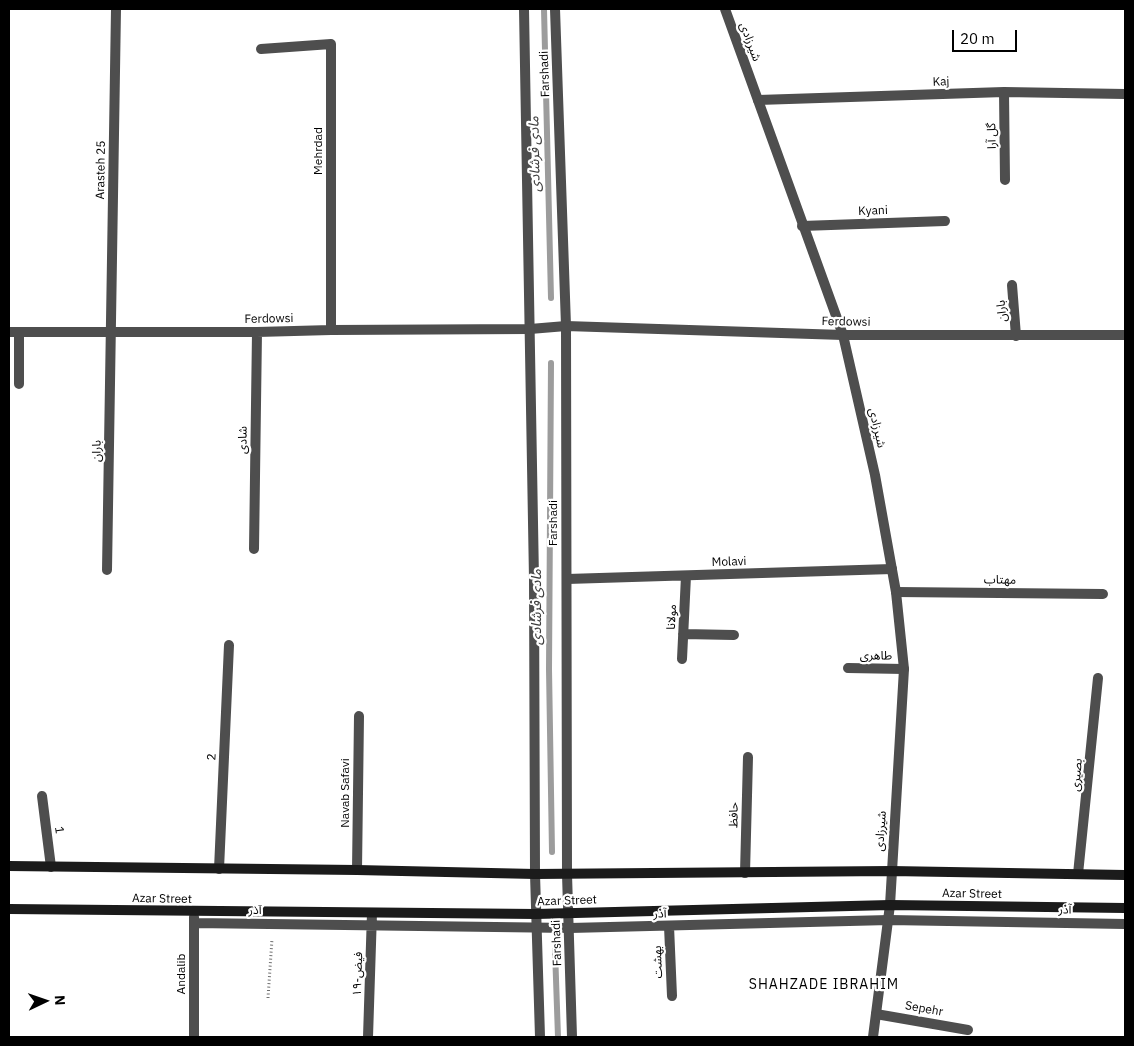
<!DOCTYPE html>
<html>
<head>
<meta charset="utf-8">
<style>
	body { margin:0 }
	#map { position:relative; width:1134px; height:1046px; overflow:hidden; background:#fff; font-family:"IBM Plex Sans",sans-serif }
	canvas { display:block }
	.frame { position:absolute; inset:0; border:10px solid #000; pointer-events:none }
	.north { position:absolute; left:20px; top:976px; width:50px; height:50px; -webkit-text-stroke:4px #fff; paint-order:stroke; rotate:87deg; font-size:14px; font-weight:700; line-height:20px; text-align:center; color:#000 }
	.north::after { content:''; display:block; margin:auto; width:18px; height:22px; background:#000; clip-path:polygon(50% 0,100% 100%,50% 72%,0 100%) }
	.scale { position:absolute; left:952px; top:30px; width:65px; height:22px; box-sizing:border-box; border:2px solid #000; border-top:0; padding-left:6px; font-size:15px; line-height:18px; white-space:nowrap; color:#000; -webkit-text-stroke:4px #fff; paint-order:stroke }
</style>
</head>
<body>
<div id="map">
<canvas width="1134" height="1046"></canvas>
<div class="frame"></div>
<div class="north">N</div>
<div class="scale">20 m</div>
</div>
<script>
const g = document.querySelector('canvas').getContext('2d');
g.lineJoin = 'round';
const toPath = rows => new Path2D(rows.map(r => 'M' + r).join(''));
function trace(path, color, width, dash) { g.strokeStyle = color; g.lineWidth = width; g.lineCap = dash ? 'butt' : 'round'; g.setLineDash(dash || []); g.stroke(path); }
function drawText(font, color, halo, rows, align = 'center') {
  g.font = font + ' "IBM Plex Sans","Noto Sans Arabic",sans-serif'; g.lineWidth = 4.5; g.setLineDash([]); g.textBaseline = 'middle'; g.strokeStyle = halo; g.fillStyle = color; for (const [text, x, y, turn = 0] of rows) {
    g.save(); g.translate(x, y); g.rotate((+turn || 0) * Math.PI / 180); g.textAlign = isNaN(turn) ? turn : align; if (halo) g.strokeText(text, 0, 0); g.fillText(text, 0, 0); g.restore();
  }
}
const stream = toPath([
	[544,9,551,298],
	[551,363,549,669,552,852],
	[555,950,558,1037]
]);
const path = toPath([
	[268,998,272,939]
]);
const minor = toPath([
	[261,49,331,44,331,330],
	[1004,92,1005,180],
	[758,100,1004,92,1125,94],
	[802,226,945,221],
	[1012,285,1016,336],
	[9,332,257,332,331,330,530,329,566,326,843,335,1125,335],
	[19,332,19,384],
	[254,549,257,332],
	[107,570,116,9],
	[567,579,892,569],
	[896,592,1103,594],
	[683,634,734,635],
	[682,659,686,576],
	[848,668,904,669],
	[42,796,51,867],
	[219,869,229,645],
	[357,870,359,716],
	[745,873,748,757],
	[1078,874,1098,678],
	[194,923,570,928,889,920,1125,924],
	[669,926,672,996],
	[876,1014,968,1030],
	[194,1037,194,917],
	[368,1037,372,913]
]);
const tertiary = toPath([
	[524,9,534,579,535,874,540,1037],
	[555,9,566,326,567,874,572,1037],
	[725,9,843,335,875,475,896,592,904,669,890,905,873,1037]
]);
const secondary = toPath([
	[9,866,357,870,535,874,891,871,1125,875],
	[9,909,536,914,890,905,1125,908]
]);
const streetNames = [
	["شیرزادی",750,42,70],
	["Farshadi",545,74,-92],
	["Kaj",941,82,-2],
	["گل آرا",992,136,-91],
	["Mehrdad",319,151,-90],
	["Arasteh 25",101,170,-89],
	["Kyani",873,211,-2],
	["باران",1002,311,-95],
	["Ferdowsi",269,319,-1],
	["Ferdowsi",846,322,1],
	["شیرزادی",877,428,77],
	["شادی",243,440,-89],
	["باران",97,451,-89],
	["Farshadi",554,523,-90],
	["Molavi",729,562,-2],
	["مهتاب",1000,580,1],
	["مولانا",672,617,-87],
	["طاهری",876,656,1],
	["2",212,757,-87],
	["بصیری",1077,775,-85],
	["Navab Safavi",346,793,-90],
	["حافظ",734,815,-89],
	["1",59,830,82],
	["شیرزادی",881,831,-86],
	["Azar Street",972,894,1],
	["Azar Street",162,899,1],
	["Azar Street",567,901,-2],
	["آذر",1065,910,1],
	["آذر",255,911],
	["آذر",660,914,-1],
	["Farshadi",557,943,-92],
	["بهشت",658,962,-92],
	["Andalib",182,974,-90],
	["۱۹-فیض",358,974,-88],
	["Sepehr",924,1009,10]
];
const waterNames = [
	["مادی فرشادی",535,154,-91],
	["مادی فرشادی",537,607,-90]
];
const neighbourhoodNames = [
	["SHAHZADE IBRAHIM",824,985]
];
trace(stream, '#9c9c9c', 6);
trace(path, '#707070', 3, [1, 2.5]);
trace(minor, '#4e4e4e', 10);
trace(tertiary, '#4e4e4e', 10);
trace(secondary, '#1b1b1b', 10);
drawText('12px', '#000', '#fff', streetNames);
drawText('italic 14px', '#3d3d3d', '#fff', waterNames);
g.letterSpacing = '1px';
drawText('14px', '#000', '#fff', neighbourhoodNames);
g.letterSpacing = '0px';
</script>
</body>
</html>
